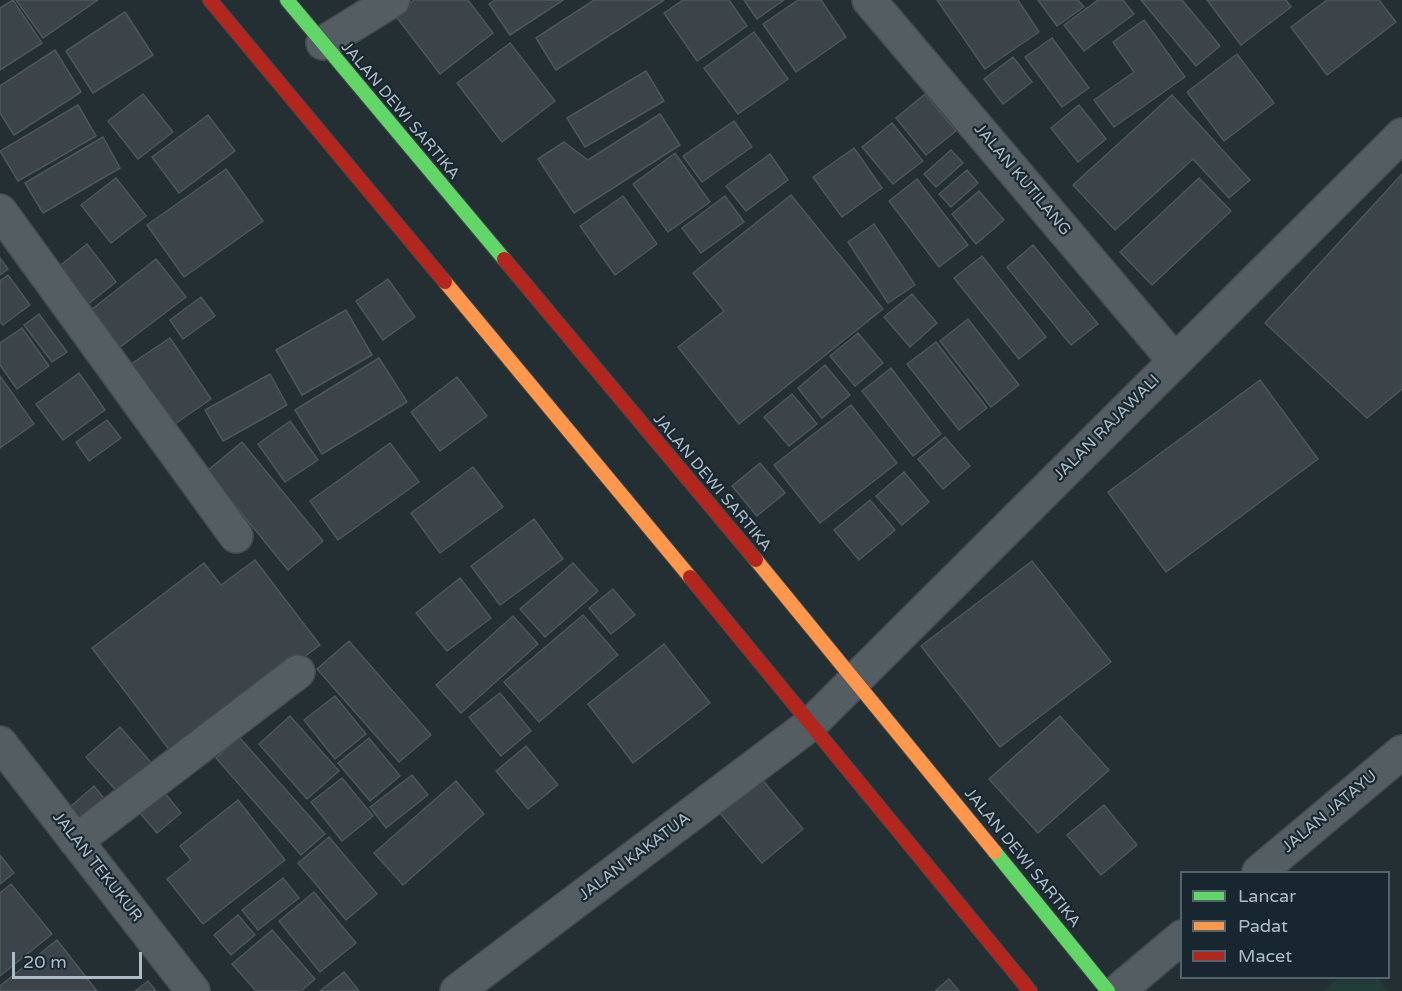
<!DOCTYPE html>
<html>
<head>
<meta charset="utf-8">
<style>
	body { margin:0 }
	#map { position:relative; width:1402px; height:991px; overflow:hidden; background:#242f34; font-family:"Varela Round",sans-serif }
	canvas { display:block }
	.legend { position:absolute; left:1180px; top:871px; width:210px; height:108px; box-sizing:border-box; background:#18272f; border:2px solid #53636c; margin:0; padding:8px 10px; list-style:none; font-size:18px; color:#acbdc7 }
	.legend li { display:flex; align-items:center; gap:12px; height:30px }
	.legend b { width:30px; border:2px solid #53636c }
	.scale { position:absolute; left:12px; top:952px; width:130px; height:27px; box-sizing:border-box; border:3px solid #acbdc7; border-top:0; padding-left:8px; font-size:18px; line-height:21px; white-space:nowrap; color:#acbdc7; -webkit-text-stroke:4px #18272f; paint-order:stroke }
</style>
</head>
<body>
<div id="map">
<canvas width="1402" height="991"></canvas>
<ul class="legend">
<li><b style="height:8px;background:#63d668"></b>Lancar</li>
<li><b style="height:8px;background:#ff974d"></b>Padat</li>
<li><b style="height:8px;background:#b3261e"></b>Macet</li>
</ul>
<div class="scale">20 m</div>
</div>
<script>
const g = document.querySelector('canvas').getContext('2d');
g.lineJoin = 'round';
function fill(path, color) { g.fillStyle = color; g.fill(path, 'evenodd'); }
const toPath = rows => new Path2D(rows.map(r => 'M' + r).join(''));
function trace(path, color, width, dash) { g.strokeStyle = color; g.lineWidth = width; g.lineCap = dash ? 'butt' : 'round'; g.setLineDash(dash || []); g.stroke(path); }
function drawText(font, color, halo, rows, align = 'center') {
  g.font = font + ' "Varela Round",sans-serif'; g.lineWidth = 4.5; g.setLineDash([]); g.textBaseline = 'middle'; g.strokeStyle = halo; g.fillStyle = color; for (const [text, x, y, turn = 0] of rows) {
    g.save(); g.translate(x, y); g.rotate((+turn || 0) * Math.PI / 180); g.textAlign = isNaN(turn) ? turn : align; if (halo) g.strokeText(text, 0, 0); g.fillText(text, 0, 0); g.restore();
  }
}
const green = toPath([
	[1338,978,1377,978,1389,991,1323,991]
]);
const building = toPath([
	[13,0,42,43,0,70,0,8,13,0],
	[16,0,98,0,43,38,16,0],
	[414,0,468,0,493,33,440,74,395,15,414,0],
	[495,0,563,0,510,35,489,4,495,0],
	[594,0,664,0,556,70,536,38,594,0],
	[683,0,729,0,747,26,697,61,664,13,683,0],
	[744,0,784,0,757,19,744,0],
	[798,0,821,0,846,37,796,72,763,24,798,0],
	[937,0,1018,0,1039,32,985,69,937,0],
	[1038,0,1078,0,1084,7,1057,26,1038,0],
	[1098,0,1123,0,1134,14,1084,51,1064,25,1098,0],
	[1141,0,1182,0,1220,46,1196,66,1141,0],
	[1207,0,1286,0,1291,7,1241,45,1207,0],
	[1327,0,1379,0,1396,22,1327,75,1291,27,1327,0],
	[125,12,153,55,93,93,66,51,125,12],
	[1144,20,1185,77,1114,127,1094,100,1134,72,1113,42,1144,20],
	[754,32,788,79,738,114,704,68,754,32],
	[1052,38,1089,88,1062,107,1025,57,1052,38],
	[510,43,555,101,502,142,457,83,510,43],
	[55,50,81,92,14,135,0,113,0,86,55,50],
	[1237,54,1274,103,1224,141,1187,92,1237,54],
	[1013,57,1032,82,1003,104,984,79,1013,57],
	[646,71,664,101,585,147,567,118,646,71],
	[143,94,173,132,138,159,108,121,143,94],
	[925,94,956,131,926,155,896,118,925,94],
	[1172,95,1250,180,1229,198,1193,159,1115,230,1073,185,1172,95],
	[78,105,96,136,18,181,0,151,78,105],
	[1079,105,1106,139,1078,162,1051,128,1079,105],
	[660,114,680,145,574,213,538,159,564,142,588,160,660,114],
	[208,115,235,151,179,193,152,157,208,115],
	[734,121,752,147,702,182,683,156,734,121],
	[892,123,923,161,893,184,862,147,892,123],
	[103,137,120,168,43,213,25,183,103,137],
	[854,148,882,188,842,217,813,177,854,148],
	[951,150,963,163,936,187,924,174,951,150],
	[675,153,710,202,668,232,633,184,675,153],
	[770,154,788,180,746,211,726,186,770,154],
	[226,169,263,221,184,277,147,225,226,169],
	[967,170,978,183,951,207,939,194,967,170],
	[1402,174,1402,389,1367,418,1265,323,1402,174],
	[116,178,146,216,111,243,81,205,116,178],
	[1199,178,1231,211,1152,285,1120,252,1199,178],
	[917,179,968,245,939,267,889,201,917,179],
	[979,191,1004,220,976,244,952,214,979,191],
	[791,195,883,309,739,424,678,347,724,311,693,273,791,195],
	[623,196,657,244,615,275,580,226,623,196],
	[725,196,744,222,701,253,682,228,725,196],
	[874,224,915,285,888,303,848,242,874,224],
	[87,244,116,282,82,309,52,272,87,244],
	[1033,245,1098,324,1071,345,1007,267,1033,245],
	[982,256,1046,337,1019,359,954,278,982,256],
	[0,258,8,269,0,275,0,258],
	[156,259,186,297,111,354,82,317,156,259],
	[8,275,30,305,3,325,0,322,0,281,8,275],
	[388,279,415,317,383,340,356,301,388,279],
	[912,294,937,323,910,347,884,317,912,294],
	[201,297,215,316,183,339,170,320,201,297],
	[346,310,372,355,302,395,276,350,346,310],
	[39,314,67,352,52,362,24,325,39,314],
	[968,319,1019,385,991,407,940,341,968,319],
	[22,328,49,366,17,389,0,365,0,343,22,328],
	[858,333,883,363,855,386,830,356,858,333],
	[170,338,211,399,169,428,128,366,170,338],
	[936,342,987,408,959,430,907,364,936,342],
	[379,358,407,402,322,454,295,410,379,358],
	[825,365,850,395,822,418,798,388,825,365],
	[891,368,941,434,913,456,862,391,891,368],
	[79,373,105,410,63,440,36,404,79,373],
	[270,374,287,405,223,441,205,410,270,374],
	[0,376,34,424,0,448,0,376],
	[457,377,487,416,440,451,411,412,457,377],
	[1260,380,1318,459,1166,572,1108,492,1260,380],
	[792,394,817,424,789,446,764,417,792,394],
	[851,405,897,463,820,523,774,465,851,405],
	[107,420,121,438,89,461,76,442,107,420],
	[290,421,318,460,285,482,258,444,290,421],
	[945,437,970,466,943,489,918,459,945,437],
	[242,442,323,541,288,570,207,471,242,442],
	[390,443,419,482,338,540,310,501,390,443],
	[760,463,785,493,757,516,732,486,760,463],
	[473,467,503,507,440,553,411,513,473,467],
	[904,472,929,502,902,525,876,496,904,472],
	[870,500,895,530,859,560,834,530,870,500],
	[534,519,563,559,500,605,471,566,534,519],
	[255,560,320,645,174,756,92,648,204,563,221,585,255,560],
	[1032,561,1111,662,1000,747,921,646,1032,561],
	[573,563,598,591,545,637,520,609,573,563],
	[460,578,491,618,447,651,416,613,460,578],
	[613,589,635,615,611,634,589,608,613,589],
	[583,615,618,655,539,722,504,682,583,615],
	[513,616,538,644,461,713,436,685,513,616],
	[349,641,431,735,399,762,317,669,349,641],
	[664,644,710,703,633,763,588,704,664,644],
	[500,693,531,731,501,756,469,717,500,693],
	[335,696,366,734,335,759,304,720,335,696],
	[290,716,339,771,307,799,259,744,290,716],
	[1060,716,1109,770,1038,833,989,779,1060,716],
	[120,727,154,766,121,796,86,757,120,727],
	[239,737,325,834,301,855,216,758,239,737],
	[369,738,400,776,370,801,338,763,369,738],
	[526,746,558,785,528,809,496,771,526,746],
	[412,775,428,795,386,828,370,807,412,775],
	[342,778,373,816,342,841,311,802,342,778],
	[761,778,803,829,762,863,719,812,761,778],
	[456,781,484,814,403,885,374,853,456,781],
	[94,786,111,807,87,828,70,807,94,786],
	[164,792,181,813,157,833,140,813,164,792],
	[238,800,285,860,203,924,167,879,191,860,180,846,238,800],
	[1104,805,1137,845,1101,875,1067,835,1104,805],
	[329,837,377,894,346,920,298,863,329,837],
	[0,855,14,873,0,884,0,855],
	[283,878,299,898,258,930,242,910,283,878],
	[11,884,52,934,0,976,0,893,11,884],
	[314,892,356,943,320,972,279,921,314,892],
	[238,915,255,935,231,955,214,935,238,915],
	[272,930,315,979,301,991,256,991,232,964,272,930],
	[57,940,97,991,0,991,0,986,57,940],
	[344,972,359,991,320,991,344,972],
	[949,979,959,991,935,991,949,979],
	[148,981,156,991,135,991,148,981]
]);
const street = toPath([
	[869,0,1174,360],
	[323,43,393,0],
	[0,211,236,536],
	[0,743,193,991],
	[76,841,298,672],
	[1259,872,1402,752],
	[457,991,812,723,1402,135],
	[1118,991,1182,937]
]);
const fast = toPath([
	[287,0,504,259],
	[995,852,1108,991]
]);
const slow = toPath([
	[445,282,690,577],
	[756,560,995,852]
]);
const jam = toPath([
	[210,0,445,282],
	[504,259,756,560],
	[690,577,1030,991]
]);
const streetNames = [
	["JALAN DEWI SARTIKA",400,111,50],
	["JALAN KUTILANG",1022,180,50],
	["JALAN RAJAWALI",1107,428,-45],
	["JALAN DEWI SARTIKA",712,483,50],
	["JALAN JATAYU",1330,812,-40],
	["JALAN KAKATUA",635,857,-37],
	["JALAN DEWI SARTIKA",1022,858,51],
	["JALAN TEKUKUR",97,867,52]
];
fill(green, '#213b39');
fill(building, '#3c4449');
trace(building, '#4b575c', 1.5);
trace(street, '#434a4e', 36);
trace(fast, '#434a4e', 16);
trace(slow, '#434a4e', 16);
trace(jam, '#434a4e', 16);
trace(street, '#545d62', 33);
trace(fast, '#63d668', 14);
trace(slow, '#ff974d', 14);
trace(jam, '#b3261e', 14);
drawText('16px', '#acbdc7', '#18272f', streetNames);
</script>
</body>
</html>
